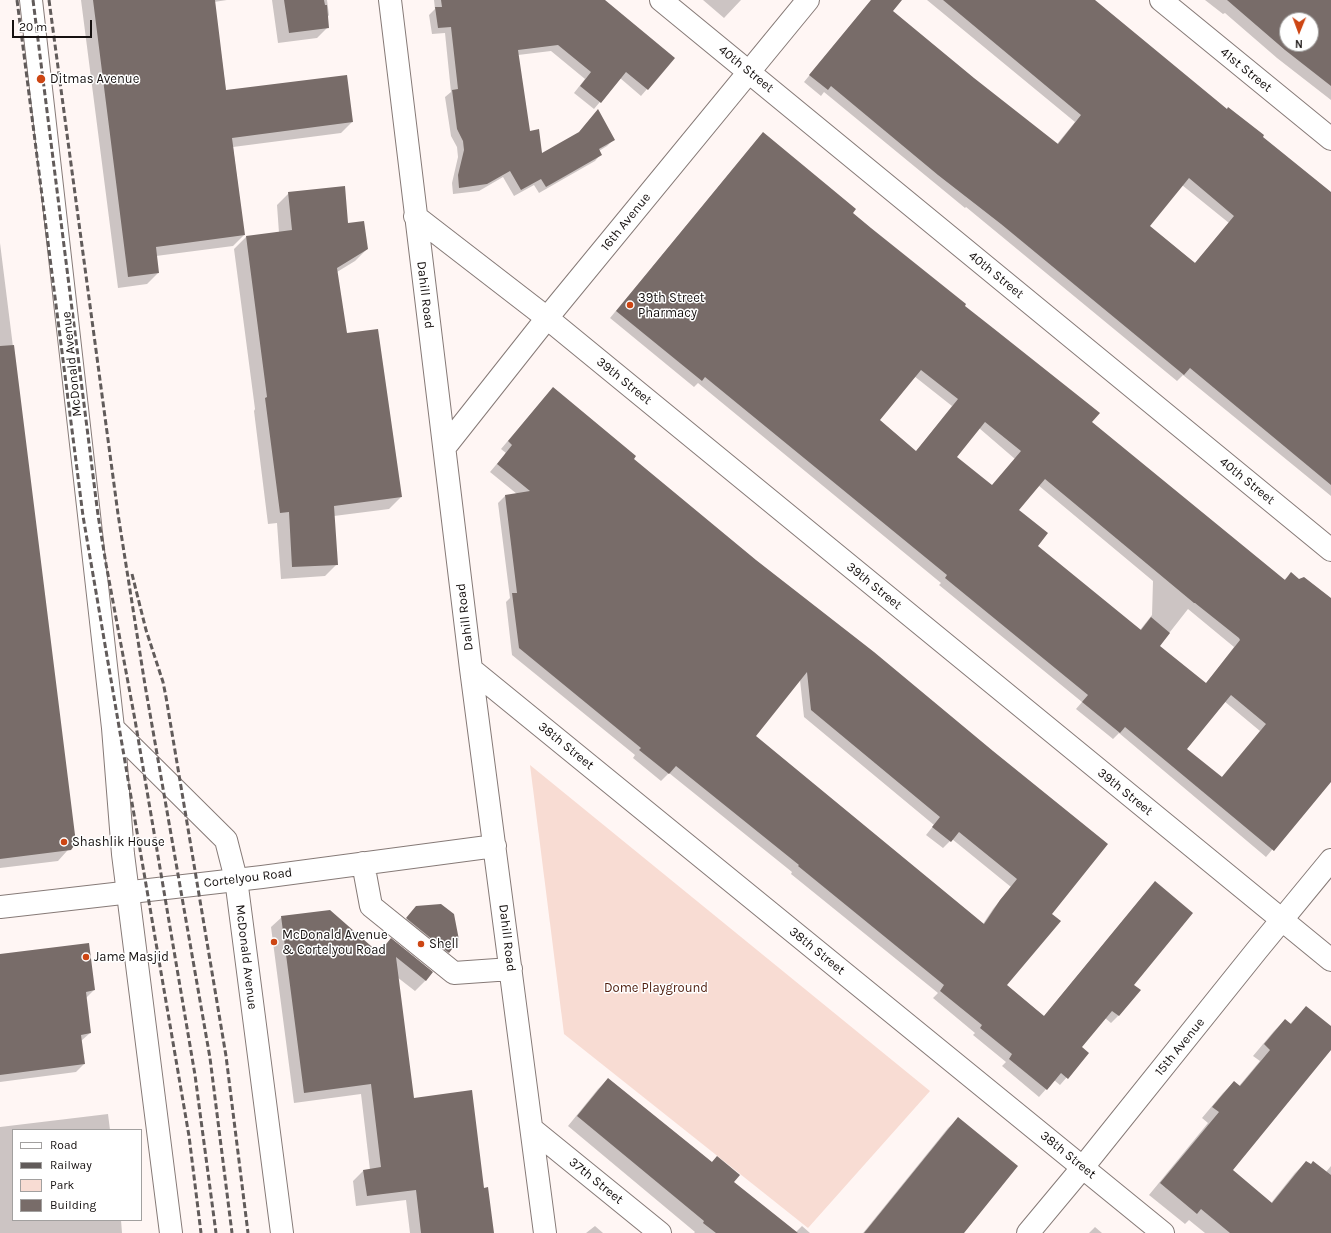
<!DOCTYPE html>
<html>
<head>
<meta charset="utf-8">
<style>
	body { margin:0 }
	#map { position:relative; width:1331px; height:1233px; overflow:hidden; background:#fff6f4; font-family:Karla,sans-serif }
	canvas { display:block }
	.legend { position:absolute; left:12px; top:1129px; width:130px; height:92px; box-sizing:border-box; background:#fff; border:1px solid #a2a09f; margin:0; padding:5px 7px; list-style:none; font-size:12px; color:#161110 }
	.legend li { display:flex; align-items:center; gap:8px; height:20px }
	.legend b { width:20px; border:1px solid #a2a09f }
	.north { position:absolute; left:1279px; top:12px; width:40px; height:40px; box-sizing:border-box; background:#fff; border:1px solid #a2a09f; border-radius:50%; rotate:181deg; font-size:11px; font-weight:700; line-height:16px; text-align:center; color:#161110 }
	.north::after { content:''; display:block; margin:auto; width:14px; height:18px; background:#cd4614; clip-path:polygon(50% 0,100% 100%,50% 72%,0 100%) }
	.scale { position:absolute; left:12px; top:20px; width:80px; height:18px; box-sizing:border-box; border:2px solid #161110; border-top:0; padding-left:5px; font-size:12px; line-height:14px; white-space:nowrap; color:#161110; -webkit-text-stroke:3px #fff; paint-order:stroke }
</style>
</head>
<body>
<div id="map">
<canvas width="1331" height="1233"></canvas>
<ul class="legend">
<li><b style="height:5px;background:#fff"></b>Road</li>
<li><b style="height:5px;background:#615b5a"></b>Railway</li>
<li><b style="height:11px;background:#f8dcd3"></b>Park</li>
<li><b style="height:11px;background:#786c69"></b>Building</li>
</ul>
<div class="north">N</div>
<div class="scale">20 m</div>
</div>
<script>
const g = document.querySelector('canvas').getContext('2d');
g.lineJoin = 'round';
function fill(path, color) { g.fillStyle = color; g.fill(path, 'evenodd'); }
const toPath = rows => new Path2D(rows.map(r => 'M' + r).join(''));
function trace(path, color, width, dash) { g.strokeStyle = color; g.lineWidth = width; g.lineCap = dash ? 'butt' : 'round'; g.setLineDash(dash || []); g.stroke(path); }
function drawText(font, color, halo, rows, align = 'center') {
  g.font = font + ' Karla,sans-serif'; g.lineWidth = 3; g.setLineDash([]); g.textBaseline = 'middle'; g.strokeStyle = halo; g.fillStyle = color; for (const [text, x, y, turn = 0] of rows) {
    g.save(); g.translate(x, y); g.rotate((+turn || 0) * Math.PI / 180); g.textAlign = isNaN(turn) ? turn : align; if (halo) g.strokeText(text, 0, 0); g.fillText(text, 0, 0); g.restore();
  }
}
const green = toPath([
	[530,765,930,1091,808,1228,564,1034]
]);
const shadow = toPath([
	[81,0,227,0,214,2,226,91,352,122,341,133,233,147,244,235,233,246,156,256,158,273,147,284,118,288],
	[272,0,327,0,329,15,327,18,328,27,317,38,278,43],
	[434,0,603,0,647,89,641,96,620,78,594,109,574,93,585,79,551,51,518,55,529,132,541,155,577,135,597,111,614,139,607,146,599,151,601,154,595,161,539,193,534,185,514,196,503,177,479,191,453,194,452,183,458,157,457,147,451,136,445,97,451,92,445,33,432,34,429,15,435,9],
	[703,0,741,0,724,18],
	[871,0,901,0,891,12,939,52,1057,144,1075,122,927,0,1093,0,1227,110,1331,193,1331,496,1183,375,1177,381,966,207,965,208,824,92,821,96,804,82],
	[1182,185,1229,223,1195,263,1149,226],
	[1205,0,1331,0,1331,100,1277,58,1225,13,1223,14],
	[1287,20,1311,20,1311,44,1287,44],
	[763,133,852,213,964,306,1091,422,1284,580,1291,574,1331,601,1331,780,1266,857,1119,733,1113,739,1076,709,1082,702,939,585,941,583,698,383,694,387,610,318],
	[914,376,952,406,916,452,878,420],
	[979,428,1015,459,992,486,955,457],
	[1038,485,1153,581,1152,615,1140,630,1036,546,1018,510],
	[1188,609,1234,647,1206,684,1159,646],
	[1224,701,1260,731,1221,778,1185,749],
	[289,193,348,224,367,249,355,261,337,272,346,334,401,497,389,509,334,516,337,564,325,576,281,579,277,523,268,524,254,411,255,409,234,249,246,237,279,233,277,205],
	[0,243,75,842,58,861,0,868],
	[546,396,632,459,1051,914,1005,985,1044,1016,1155,882,1132,985,1118,1016,1111,1023,1105,1018,1081,1047,1088,1053,1060,1085,1054,1080,1039,1097,1002,1066,1006,1062,973,1035,975,1033,933,998,938,993,791,874,792,872,669,773,661,781,633,758,635,755,512,655,506,602,510,598,498,503,505,496,517,494,490,472,506,453,501,449],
	[800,680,804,717,934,825,926,835,943,848,952,839,1011,887,993,909,983,924,755,736],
	[413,911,448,952,445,955,404,922],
	[282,917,378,953,391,939,426,980,415,991,397,977,413,1099,483,1189,493,1233,410,1233,406,1200,356,1206,353,1181,364,1170,370,1170,361,1094,294,1103,271,927],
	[0,955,94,990,86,998,90,1033,81,1041,84,1064,76,1072,0,1082],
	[1306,1007,1331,1027,1331,1049,1231,1170,1271,1203,1295,1173,1306,1162,1326,1172,1331,1166,1331,1233,1205,1233,1189,1220,1185,1224,1149,1195,1208,1123,1202,1118,1223,1093,1234,1082,1239,1086,1260,1061,1253,1056,1274,1031,1285,1020,1290,1024],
	[608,1079,711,1163,717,1157,732,1182,796,1232,802,1226,810,1233,694,1233,695,1232,568,1126,598,1089],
	[108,1114,110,1130,13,1130,13,1220,121,1220,122,1233,0,1233,0,1127],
	[958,1119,962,1233,863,1233,948,1128],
	[595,1226,603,1233,586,1233],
	[1095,1227,1102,1233,1089,1233]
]);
const building = toPath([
	[93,0,215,0,226,90,347,75,353,122,232,138,245,235,156,247,159,273,128,277],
	[284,0,324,0,325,5,327,5,329,28,289,33],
	[441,0,605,0,675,58,648,90,626,72,601,103,580,86,591,72,558,45,518,50,530,131,539,129,542,153,579,132,598,109,615,140,599,149,602,155,546,187,541,179,521,190,510,171,487,184,459,188,458,175,464,150,463,141,457,129,452,90,458,89,451,27,438,28,435,7,442,7],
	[871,0,902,0,893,11,974,78,1058,144,1081,115,943,0,1095,0,1227,109,1228,107,1264,135,1263,137,1331,192,1331,485,1190,368,1184,375,1001,224,938,175,831,86,828,90,809,75],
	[1189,178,1234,216,1195,263,1150,226],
	[1227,0,1331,0,1331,86,1285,50],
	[1287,20,1311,20,1311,44,1287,44],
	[763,132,856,209,853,213,871,228,966,304,965,306,993,328,1100,413,1092,422,1285,580,1291,572,1299,579,1304,577,1331,598,1331,782,1274,851,1125,727,1120,733,1082,702,1088,695,945,578,947,575,705,377,702,381,616,311],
	[921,370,958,399,916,451,880,420],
	[985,422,1021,451,992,485,957,457],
	[1045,479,1194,603,1195,603,1239,638,1240,640,1206,683,1160,646,1170,633,1151,617,1141,630,1038,546,1048,533,1019,510],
	[1231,695,1266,724,1222,777,1187,749],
	[345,186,348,223,364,221,368,249,337,268,347,333,378,329,402,497,334,506,338,565,292,567,289,512,280,513,265,398,267,397,246,236,292,230,288,192],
	[14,345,76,843,71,850,0,859,0,346],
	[553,387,636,456,634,459,756,560,874,652,993,751,1108,844,1052,914,1061,921,1007,985,1044,1016,1155,881,1193,913,1134,985,1141,990,1119,1016,1112,1011,1082,1047,1089,1053,1068,1079,1061,1073,1047,1090,1009,1059,1012,1054,980,1028,982,1025,940,991,944,985,798,866,799,865,676,766,669,774,639,750,641,748,519,648,512,593,517,593,505,495,530,491,497,464,512,445,508,441],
	[807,672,811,710,940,817,932,827,951,842,959,832,1017,879,1000,900,984,924,756,736],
	[441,904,454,914,459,940,449,953,406,918,416,906],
	[330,910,379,953,391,938,433,972,426,981,396,957,414,1098,472,1090,484,1188,488,1187,494,1233,421,1233,416,1190,367,1196,363,1170,381,1167,371,1084,304,1093,281,916],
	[89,943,95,990,86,992,91,1033,81,1035,85,1064,0,1075,0,954],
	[1306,1006,1331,1026,1331,1050,1233,1170,1272,1203,1306,1161,1311,1164,1313,1161,1331,1175,1331,1233,1230,1233,1201,1209,1197,1214,1160,1183,1219,1112,1212,1107,1234,1081,1240,1086,1270,1050,1264,1044,1285,1019,1291,1024],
	[608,1078,712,1162,717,1156,740,1175,734,1182,798,1233,716,1233,703,1223,704,1221,577,1116],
	[958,1117,1018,1166,964,1233,864,1233]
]);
const minor = toPath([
	[390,0,471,669,545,1233],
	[661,0,1331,550],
	[1161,0,1331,139],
	[415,216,547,318,1331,960],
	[445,447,547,318,808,0],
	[471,669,1163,1233],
	[363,863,371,906,454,973,511,969],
	[0,907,262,877,495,846],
	[532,1129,660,1233],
	[1028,1233,1083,1167,1257,950,1331,860]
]);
const major = toPath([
	[31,0,113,728,123,854,171,1233],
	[113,728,226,840,236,879,282,1233]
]);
const rail = toPath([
	[17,0,83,516,189,1136,201,1233],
	[33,0,98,515,106,564,135,720,195,1075,216,1233],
	[49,0,118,514,145,685,210,1058,232,1233],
	[132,574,146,630,163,682,166,697,226,1056,248,1233]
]);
const markers = [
	[41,79,5,"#cd4614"],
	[630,305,4,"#cd4614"],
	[64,842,4,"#cd4614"],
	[274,942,4,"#cd4614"],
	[421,944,4,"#cd4614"],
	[86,957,4,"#cd4614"]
];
const streetNames = [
	["40th Street",746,69,39],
	["41st Street",1246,70,39],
	["16th Avenue",626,222,-51],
	["40th Street",996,275,39],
	["Dahill Road",425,295,83],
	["McDonald Avenue",72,364,-96],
	["39th Street",624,381,39],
	["40th Street",1247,481,39],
	["39th Street",874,586,39],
	["Dahill Road",465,617,-97],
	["38th Street",566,746,39],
	["39th Street",1125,792,39],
	["Cortelyou Road",248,878,-7],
	["Dahill Road",507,938,83],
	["38th Street",817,951,39],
	["McDonald Avenue",246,957,83],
	["15th Avenue",1180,1047,-51],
	["38th Street",1068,1155,39],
	["37th Street",596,1181,39]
];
const poiNames = [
	["Ditmas Avenue",50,79],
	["39th Street",638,298],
	["Pharmacy",638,313],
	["Shashlik House",72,842],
	["McDonald Avenue",282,935],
	["& Cortelyou Road",282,950],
	["Shell",429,944],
	["Jame Masjid",94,957]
];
const parkNames = [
	["Dome Playground",656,988]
];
fill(green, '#f8dcd3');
fill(shadow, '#0003');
fill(building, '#786c69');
trace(minor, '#867a77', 24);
trace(major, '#867a77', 24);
trace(minor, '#fff', 22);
trace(major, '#fff', 22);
trace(rail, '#615b5a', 3, [6, 3]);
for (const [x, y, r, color] of markers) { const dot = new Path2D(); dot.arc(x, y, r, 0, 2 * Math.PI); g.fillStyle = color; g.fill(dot); trace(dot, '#fff', 1.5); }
drawText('13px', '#161110', '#fff', streetNames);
drawText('13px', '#161110', '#fff', poiNames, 'left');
drawText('13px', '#4f1d0d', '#fff', parkNames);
</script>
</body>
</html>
